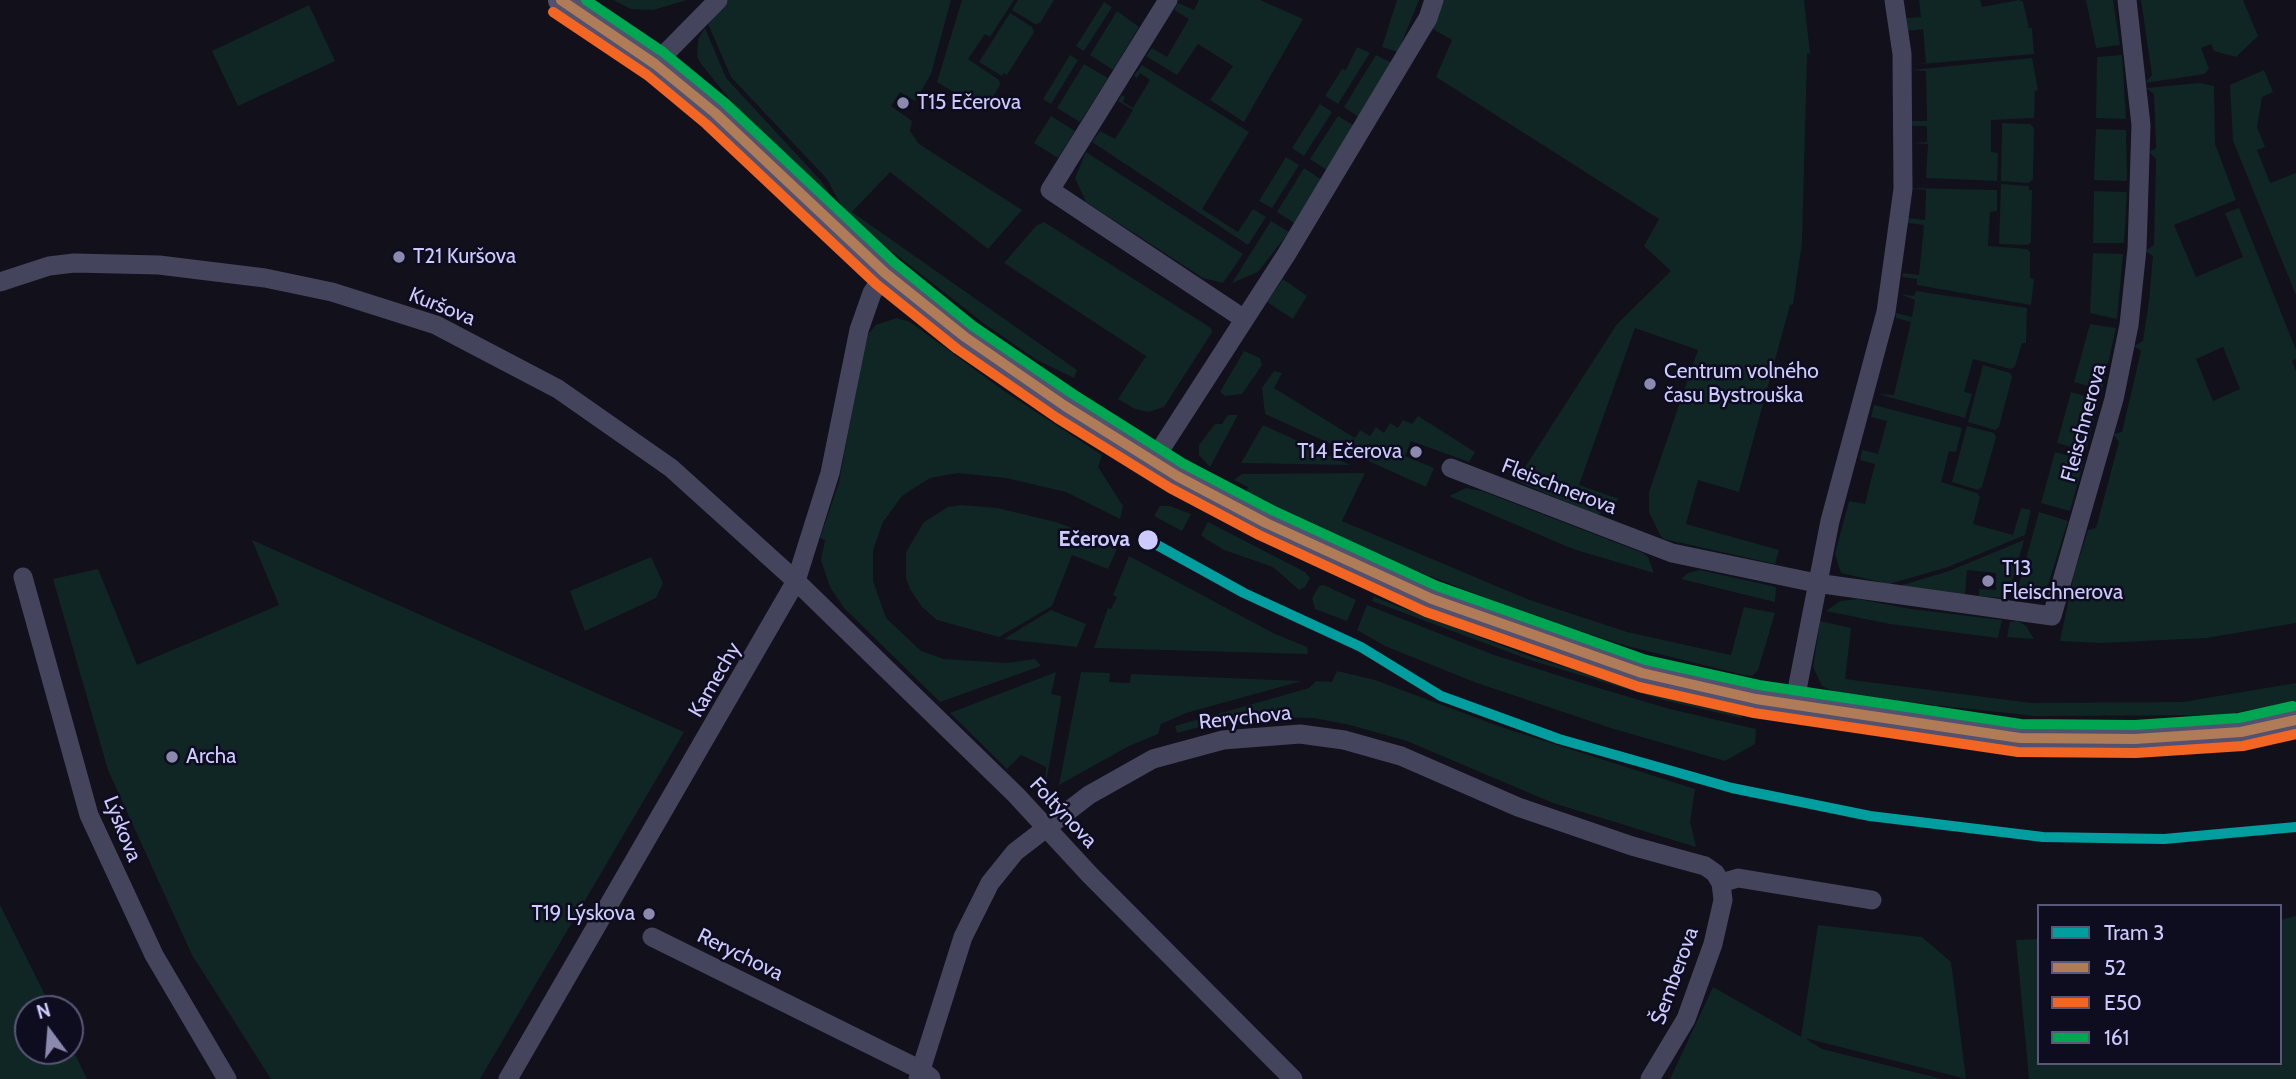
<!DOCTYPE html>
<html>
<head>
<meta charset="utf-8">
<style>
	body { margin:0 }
	#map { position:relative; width:2296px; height:1079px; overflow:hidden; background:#12101b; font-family:Cabin,sans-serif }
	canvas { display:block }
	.legend { position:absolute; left:2037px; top:904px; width:245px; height:161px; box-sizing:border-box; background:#0e0c1f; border:2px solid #5a5879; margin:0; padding:9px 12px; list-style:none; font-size:21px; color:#cdcaff }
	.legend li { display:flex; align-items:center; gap:14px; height:35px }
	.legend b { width:35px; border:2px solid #5a5879 }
	.north { position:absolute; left:14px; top:995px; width:70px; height:70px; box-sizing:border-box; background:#0e0c1f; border:2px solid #5a5879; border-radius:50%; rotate:344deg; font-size:19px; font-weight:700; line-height:28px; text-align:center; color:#cdcaff }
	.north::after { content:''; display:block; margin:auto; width:24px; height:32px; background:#8c89af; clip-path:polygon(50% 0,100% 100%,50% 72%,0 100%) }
</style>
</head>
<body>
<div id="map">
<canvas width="2296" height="1079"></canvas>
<ul class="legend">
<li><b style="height:9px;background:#009e9e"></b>Tram 3</li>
<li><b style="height:9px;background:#b07c57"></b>52</li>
<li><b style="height:9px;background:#f26522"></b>E50</li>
<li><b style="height:9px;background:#00a651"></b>161</li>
</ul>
<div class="north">N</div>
</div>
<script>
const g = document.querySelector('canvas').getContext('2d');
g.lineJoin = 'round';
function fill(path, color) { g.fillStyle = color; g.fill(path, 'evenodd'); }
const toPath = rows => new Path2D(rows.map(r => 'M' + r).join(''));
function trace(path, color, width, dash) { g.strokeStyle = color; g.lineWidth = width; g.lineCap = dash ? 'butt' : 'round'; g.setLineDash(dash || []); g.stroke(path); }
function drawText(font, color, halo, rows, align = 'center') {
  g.font = font + ' Cabin,sans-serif'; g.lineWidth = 5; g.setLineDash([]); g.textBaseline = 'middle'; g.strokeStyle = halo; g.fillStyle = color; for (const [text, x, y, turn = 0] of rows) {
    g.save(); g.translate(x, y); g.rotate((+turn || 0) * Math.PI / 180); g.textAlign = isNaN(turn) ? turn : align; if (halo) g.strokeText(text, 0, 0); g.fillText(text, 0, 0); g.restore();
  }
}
const green = toPath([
	[613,0,687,0,653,10,631,9],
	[727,0,951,0,931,74,915,101,900,92,891,106,912,121,910,131,919,144,1022,210,988,249,890,172,852,212,1077,370,1074,378,1037,360,986,325,890,250,843,209,827,179,731,77,708,24],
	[962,0,1014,0,990,37,985,34,968,59,999,80,1000,85,984,111,937,82],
	[1018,0,1054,0,1040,23,1035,24,1012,10],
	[1199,0,1260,0,1303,19,1244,122,1210,100,1233,66,1198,44,1177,75,1146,56,1152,48,1167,57,1189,19,1174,10,1178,3,1194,10],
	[1397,0,1419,0,1398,52,1382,47],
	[1441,0,1804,0,1810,53,1807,54,1802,243,1793,304,1790,305,1739,492,1698,480,1686,524,1779,550,1775,564,1664,539,1660,535,1649,512,1649,492,1698,350,1635,328,1579,485,1619,499,1598,515,1516,481,1617,324,1671,271,1644,246,1659,219,1436,77,1452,40,1431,28],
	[1919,0,1980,0,1982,7,2019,0,2023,2,2029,28,2032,28,2034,54,1910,65,1926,63,1923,29,1907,31,1906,18,1921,17],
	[2086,0,2113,0,2120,45,2096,48],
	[2141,0,2243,0,2258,36,2236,57,2214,51,2211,44,2201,48,2209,69,2204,74,2145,83,2152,75],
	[1104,2,1112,7,1084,51,1076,46],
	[309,5,335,61,238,106,212,51],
	[1117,11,1139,27,1113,70,1090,55],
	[1010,13,1032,27,1034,32,1007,75,1004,73,1002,76,979,62],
	[705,28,726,78,823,183,839,210,755,130,701,64,697,56,698,39],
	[1357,47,1370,53,1338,104,1325,96,1342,69,1346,70],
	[1070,55,1078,60,1051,104,1043,99],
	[1376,55,1392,63,1360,118,1344,107],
	[2122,55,2126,119,2096,118,2097,57],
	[2032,58,2038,90,2035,91,2034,118,1991,120,1991,152,1998,153,1997,181,1926,178,1928,144,1911,143,1927,142,1927,126,1911,126,1911,121,1927,121,1926,71,1911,70],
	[1084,64,1108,78,1080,122,1057,108],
	[1142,65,1249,132,1202,209,1238,232,1253,209,1266,217,1248,245,1092,142,1100,131,1115,139,1133,110,1118,101,1122,95,1125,97,1123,102,1133,108,1150,80,1140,73,1137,78,1134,76],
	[2264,70,2273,92,2262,97,2257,127,2265,147,2257,150,2270,183,2296,173,2296,295,2233,141,2230,85],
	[2200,83,2214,86,2215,144,2236,200,2174,225,2196,277,2243,257,2225,213,2239,208,2296,350,2296,359,2292,361,2296,371,2296,623,2206,638,2100,643,2060,641,2074,574,2088,530,2096,528,2119,442,2113,434,2122,432,2141,351,2134,346,2143,341,2149,301,2153,256,2145,251,2154,245,2156,159,2149,152,2156,148,2154,94,2146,88],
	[2223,347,2240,389,2213,401,2196,359],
	[1320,104,1332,112,1304,156,1292,148],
	[1051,116,1075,131,1058,158,1034,143],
	[1338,116,1355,126,1328,171,1310,159],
	[2002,123,2030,124,2034,128,2033,179,2029,183,2001,181],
	[2096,129,2126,130,2127,181,2094,180],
	[1086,152,1243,254,1223,283,1203,278,1086,202,1075,178],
	[1286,157,1299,165,1272,208,1259,201],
	[1304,168,1322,180,1294,223,1277,212],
	[2001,184,2029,186,2029,190,2032,190,2031,242,2028,245,1999,244],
	[1910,188,1997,190,1997,211,1990,212,1988,246,2027,249,2030,252,2030,278,2034,279,2031,305,1917,285,1917,279,1902,277,1903,273,1919,275,1924,225,1908,223,1908,218,1925,220,1926,190],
	[2094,191,2127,192,2124,243,2093,243],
	[1271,221,1289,232,1258,272,1232,283],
	[1044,222,1211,328,1212,332,1164,407,1148,412,1135,409,1118,399,1146,356,1004,263,1036,226],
	[2093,253,2123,254,2117,319,2090,313],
	[1283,279,1307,296,1293,319,1267,302],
	[1916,291,2027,308,2026,343,2022,343,2015,366,2011,369,1973,359,1964,392,1972,394,1965,418,1878,394,1894,395,1911,322,1896,318,1896,313,1912,317,1915,300,1900,294,1914,296],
	[897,318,910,322,1004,391,1102,455,1098,467,1123,506,1120,519,1066,492,1006,478,958,473,930,478,902,496,883,522,873,550,873,581,886,618,921,651,944,659,1007,663,1035,659,1041,666,940,702,844,608,830,587,821,560,825,540,820,538,839,482,866,336,876,325],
	[2090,324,2116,328,2102,390,2074,382],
	[1244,351,1260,358,1262,365,1242,394,1225,396,1220,392],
	[1983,365,2010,373,2012,377,1999,427,1995,430,1968,422],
	[1274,371,1282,373,1274,388,1355,438,1360,430,1370,436,1376,427,1384,433,1390,423,1398,428,1403,420,1412,424,1418,416,1475,452,1469,462,1411,441,1405,456,1434,468,1426,487,1265,414,1262,388],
	[2071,392,2099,400,2086,451,2057,443],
	[1874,405,1962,428,1956,452,1949,451,1941,482,1977,493,1980,497,1973,524,2013,535,2021,508,2031,510,2025,535,1948,567,1889,584,1841,573,1835,554,1849,501,1865,504,1875,464,1860,460,1862,450,1878,454,1887,421,1871,417],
	[1228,415,1238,415,1210,467,1199,455,1199,445,1215,424,1222,424],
	[1263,425,1350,465,1241,463],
	[1967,426,1994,433,1996,437,1982,487,1978,490,1952,482],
	[2055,452,2084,460,2070,511,2041,503],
	[1365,473,1342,521,1527,599,1627,632,1731,655,1744,607,1775,613,1758,670,1752,676,1744,675,1627,646,1539,618,1388,560,1246,493,1248,487,1234,480,1242,474],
	[1466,488,1482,491,1643,553,1648,557,1654,573,1573,549,1449,496],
	[961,505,997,508,1056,522,1091,535,1117,549,1108,569,1072,555,1052,606,999,637,937,620,922,607,910,589,906,578,906,552,924,522,948,507],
	[1160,506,1170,506,1191,514,1182,531,1154,516],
	[2039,512,2068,521,2048,585,2035,595,2015,599],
	[1208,522,1305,572,1310,578,1305,587,1299,590,1273,567,1224,550,1206,539,1201,535],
	[252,540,684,732,480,1079,271,1079,192,955,108,770,53,579,98,569,137,665,279,605],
	[2024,540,2008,596,2004,598,1979,596,1979,589,1996,590,1996,573,1967,570,1965,595,1899,586,1949,571],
	[1129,556,1275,634,1307,647,1308,654,1094,648,1108,608,1111,609,1117,597,1113,595],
	[651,557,663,583,656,598,585,631,570,591],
	[1700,570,1776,587,1775,602,1681,579,1688,573],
	[1324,585,1356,600,1347,621,1315,609,1312,598,1319,586],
	[1374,597,1532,657,1664,697,1742,715,1741,718,1663,700,1530,660,1372,601],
	[1858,599,1911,609,2002,620,1998,638,1890,624,1826,611,1840,601],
	[1367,605,1494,655,1585,684,1670,709,1756,729,1755,744,1725,761,1614,729,1474,682,1385,646,1357,630],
	[1051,610,1086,624,1077,647,1004,639],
	[1820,621,1851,628,1845,679,2031,703,2183,702,2296,683,2296,701,2224,715,2035,716,1842,695,1822,686,1813,667],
	[2018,621,2026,626,2034,639,2007,637,2010,622],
	[1337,671,1375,680,1501,727,1695,789,1690,822,1696,847,1553,803,1407,741,1350,725,1314,718,1276,717,1207,725,1177,733,1175,726,1309,688,1316,681,1332,682],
	[1056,672,1051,694,1061,696,1061,700,1045,788,1046,767,1021,755,1007,769,950,713],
	[1081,672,1110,673,1109,682,1127,683,1130,683,1131,674,1302,681,1186,713,1161,724,1158,734,1129,746,1059,785],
	[0,905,52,1009,28,1009,28,1051,70,1051,70,1044,87,1079,0,1079],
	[2296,916,2296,1079,2029,1079,2016,940,2039,939,2039,1063,2280,1063,2280,920],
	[1818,925,1922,937,1951,962,1966,1079,1805,1038,1822,1049,1942,1079,1670,1079,1713,987,1801,1037]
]);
const street = toPath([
	[1168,0,1050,190,1244,319],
	[655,64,718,0],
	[0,282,49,266,74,263,159,265,265,278,332,292,436,325,558,389,671,468,796,581,1016,795,1090,875,1293,1079],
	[1153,461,1286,255,1428,18,1434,0],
	[1451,468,1672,553,1816,583,2052,616,2114,399,2129,325,2137,249,2141,125,2127,0],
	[23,577,89,815,154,955,227,1079],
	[1794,705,1830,521,1886,312,1903,189,1902,54,1894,0],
	[1721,883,1738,878,1872,900],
	[652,937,921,1070,931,1078],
	[508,1079,796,581,830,473,859,330,872,293,885,273],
	[918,1079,963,937,990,883,1015,852,1089,795,1153,759,1223,740,1300,734,1344,740,1401,756,1518,807,1632,846,1705,866,1715,873,1721,883,1723,900,1713,944,1686,1019,1650,1079]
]);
const secondary = toPath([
	[561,0,655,64,715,113,885,273,965,337,1065,406,1177,476,1266,523,1432,599,1642,673,1756,699,2020,738,2135,739,2241,732,2296,720]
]);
const bus1 = toPath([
	[561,0,655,64,715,113,885,273,965,337,1065,406,1177,476,1266,523,1432,599,1642,673,1756,699,2020,738,2135,739,2241,732,2296,720]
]);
const bus2 = toPath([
	[553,12,647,75,706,124,876,284,957,349,1057,418,1170,488,1259,535,1426,612,1639,687,1754,713,2018,752,2136,753,2243,746,2296,734]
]);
const bus3 = toPath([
	[586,0,663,52,724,102,894,262,973,326,1073,394,1184,464,1272,510,1437,586,1646,660,1759,685,2021,724,2135,725,2239,718,2293,706]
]);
const tram1 = toPath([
	[1148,540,1244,593,1361,647,1441,696,1559,739,1732,788,1870,816,2043,837,2164,839,2296,827]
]);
const markers = [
	[903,103,7,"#8c89af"],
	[399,257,7,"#8c89af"],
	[1650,384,7,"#8c89af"],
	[1416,452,7,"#8c89af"],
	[1148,540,11,"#cdcaff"],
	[1988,581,7,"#8c89af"],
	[172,757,7,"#8c89af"],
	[649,914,7,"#8c89af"]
];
const poiNames = [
	["T15 Ečerova",917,103],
	["T21 Kuršova",413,257],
	["Centrum volného",1664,372],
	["času Bystrouška",1664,396],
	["T14 Ečerova",1402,452,"right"],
	["T13",2002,569],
	["Fleischnerova",2002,593],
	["Archa",186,757],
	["T19 Lýskova",635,914,"right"]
];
const streetNames = [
	["Kuršova",442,307,22],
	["Fleischnerova",2084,423,-75],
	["Fleischnerova",1559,487,21],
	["Kamechy",715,680,-60],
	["Rerychova",1245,718,-6],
	["Foltýnova",1063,813,47],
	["Lýskova",122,829,68],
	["Rerychova",740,955,26],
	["Šemberova",1675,976,-70]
];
const stopNames = [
	["Ečerova",1130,540]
];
fill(green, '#0f2625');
trace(street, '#44455c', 19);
trace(secondary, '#52516f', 26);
trace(bus1, '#b07c57', 10);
trace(bus2, '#f26522', 10);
trace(bus3, '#00a651', 10);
trace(tram1, '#009e9e', 10);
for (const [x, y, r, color] of markers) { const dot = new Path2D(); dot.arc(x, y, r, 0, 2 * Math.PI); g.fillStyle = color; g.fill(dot); trace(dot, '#0e0c1f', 2.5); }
drawText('21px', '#cdcaff', '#0e0c1f', poiNames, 'left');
drawText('21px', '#cdcaff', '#0e0c1f', streetNames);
drawText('bold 21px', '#cdcaff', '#0e0c1f', stopNames, 'right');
</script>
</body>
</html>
